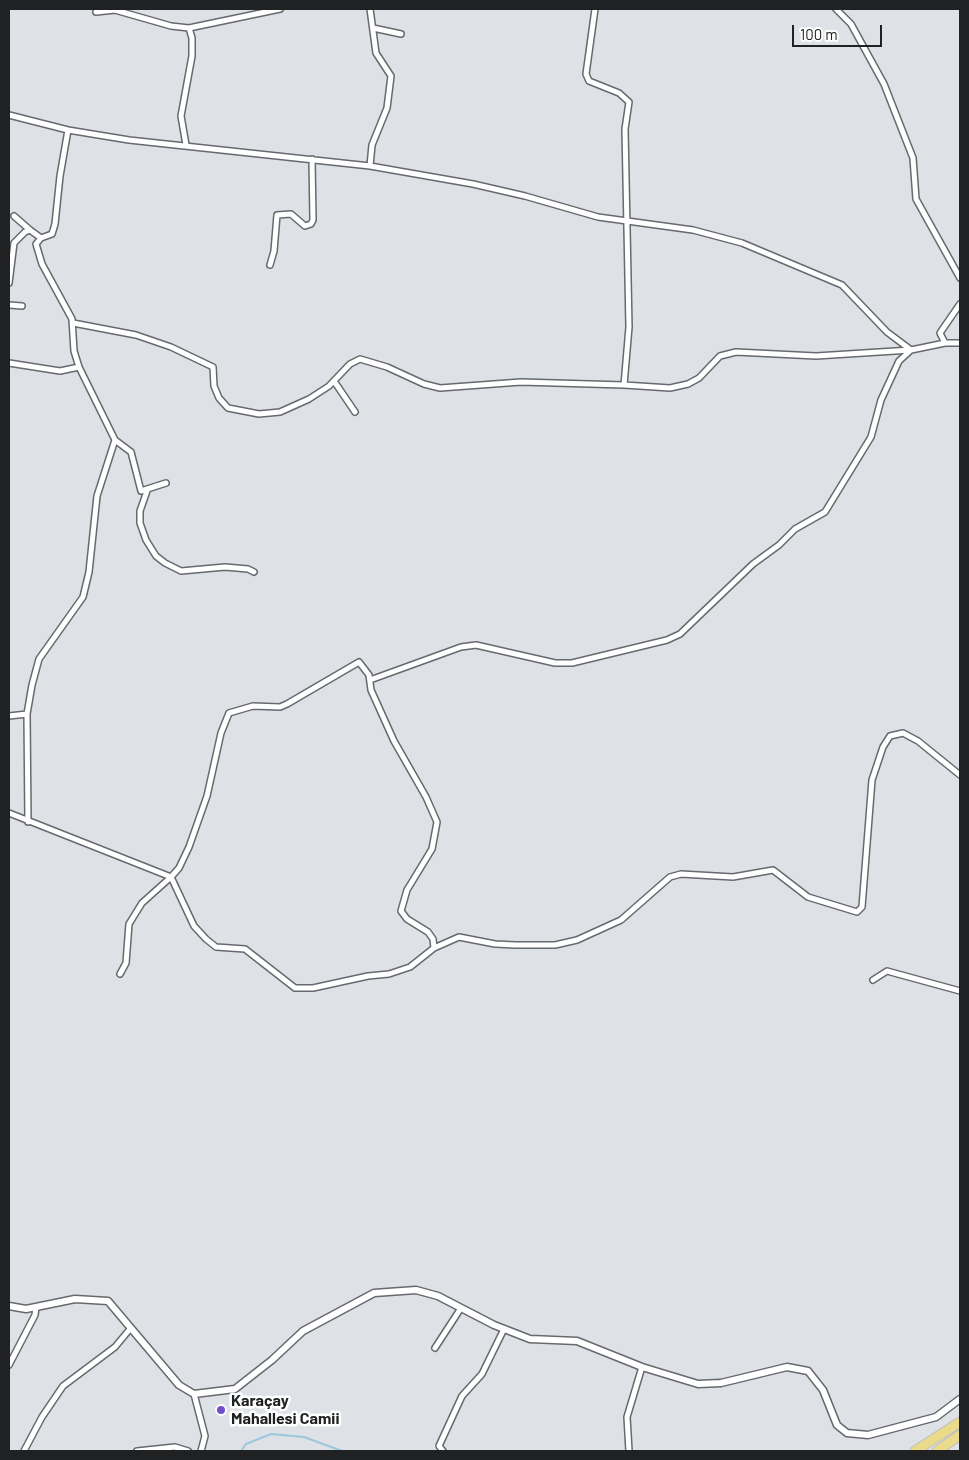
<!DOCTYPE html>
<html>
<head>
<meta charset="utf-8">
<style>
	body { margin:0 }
	#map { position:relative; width:969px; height:1460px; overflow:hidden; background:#dee1e6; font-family:Barlow,sans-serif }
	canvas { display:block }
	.frame { position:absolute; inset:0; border:10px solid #202123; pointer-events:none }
	.scale { position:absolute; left:792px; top:25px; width:90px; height:22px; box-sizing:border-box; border:2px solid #202123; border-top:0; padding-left:6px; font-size:15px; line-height:18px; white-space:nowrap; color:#202123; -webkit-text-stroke:4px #fff; paint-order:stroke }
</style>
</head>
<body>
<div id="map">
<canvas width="969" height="1460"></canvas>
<div class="frame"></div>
<div class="scale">100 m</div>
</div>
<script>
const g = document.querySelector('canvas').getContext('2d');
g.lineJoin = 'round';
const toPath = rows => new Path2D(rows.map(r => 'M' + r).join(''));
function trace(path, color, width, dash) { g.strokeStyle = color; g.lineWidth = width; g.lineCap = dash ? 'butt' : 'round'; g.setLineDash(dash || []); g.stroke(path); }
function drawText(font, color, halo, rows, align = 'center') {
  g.font = font + ' Barlow,sans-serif'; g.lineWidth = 5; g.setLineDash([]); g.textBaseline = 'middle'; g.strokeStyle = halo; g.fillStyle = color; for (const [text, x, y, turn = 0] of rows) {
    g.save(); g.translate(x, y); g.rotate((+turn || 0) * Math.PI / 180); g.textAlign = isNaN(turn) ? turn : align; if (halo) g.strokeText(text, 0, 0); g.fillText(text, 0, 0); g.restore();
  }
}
const stream = toPath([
	[241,1451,246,1444,271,1434,304,1437,342,1451]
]);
const minor = toPath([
	[836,9,851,24,884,84,913,158,916,199,960,278],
	[96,12,115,10,171,26,189,28,280,9],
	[373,28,401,34],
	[9,115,68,130,129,140,370,166,473,184,525,196,598,217,693,230,742,243,842,285,887,332,911,350,945,343,960,343],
	[68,130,60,176,55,224,52,234,41,238,36,244,42,264,72,319,74,351,79,367,115,440,131,452,141,491,166,483],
	[186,145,181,116,192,56,192,38,189,28],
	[370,166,372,145,387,108,391,76,376,53,370,9],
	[14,216,30,230],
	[270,265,274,251,277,215,291,214,305,226,311,224,313,220,312,159],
	[9,283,14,243,25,232,30,230,41,238],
	[9,305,22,306],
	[73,323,136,335,171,347,213,367,214,386,219,398,228,408,259,414,280,412,309,399,329,386,350,364,360,359,387,367,424,384,440,388,521,382,624,385,629,327,625,129,629,102,619,93,589,81,586,74,595,9],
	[945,343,940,333,960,304],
	[9,363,60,371,79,367],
	[334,381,355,412],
	[147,491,140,511,140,523,146,540,156,556,165,563,181,571,225,567,248,569,254,572],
	[370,680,461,647,476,645,555,663,572,663,667,640,680,634,753,564,779,545,795,529,825,512,871,437,881,400,899,361,911,350,816,356,736,352,720,356,699,378,688,384,670,388,624,385],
	[9,716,27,714],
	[9,813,171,877,179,868,189,847,207,796,221,733,229,713,253,706,280,707,287,704,359,662,369,675,371,690,394,741,426,797,437,822,432,849,407,890,401,911,407,919,428,932,433,939,434,948],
	[28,822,27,714,32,685,39,659,83,597,89,572,97,496,115,440],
	[120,974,126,963,129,924,142,903,171,877,194,926,206,939,216,947,245,949,295,988,313,988,368,976,389,974,410,967,434,948,459,937,495,944,515,945,555,945,577,940,621,920,670,877,681,874,733,877,773,870,808,897,857,912,862,907,872,780,883,747,890,736,903,733,918,741,960,775],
	[873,980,887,971,960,991],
	[435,1348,461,1308],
	[9,1365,35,1315,36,1307],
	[194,1394,205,1436,201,1451],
	[24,1451,42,1417,63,1386,115,1347,130,1329],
	[137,1451,175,1447,188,1451],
	[443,1451,439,1446,462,1396,482,1374,504,1329],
	[629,1451,627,1417,642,1367]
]);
const tertiary = toPath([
	[9,1306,26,1309,75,1299,108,1301,179,1385,194,1394,235,1389,272,1360,303,1331,374,1293,416,1290,438,1296,494,1325,530,1339,577,1341,642,1367,698,1384,721,1383,787,1367,808,1371,823,1390,837,1425,847,1433,868,1435,936,1417,960,1399]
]);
const trunk = toPath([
	[915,1451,960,1422],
	[937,1451,960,1435]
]);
const markers = [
	[221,1410,5,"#714fc8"]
];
const poiNames = [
	["Karaçay",231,1401],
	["Mahallesi Camii",231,1419]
];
trace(stream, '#9dc7df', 2);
trace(minor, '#66696e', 8);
trace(tertiary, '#66696e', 9);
trace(trunk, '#bcbcbd', 11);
trace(minor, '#fff', 5);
trace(tertiary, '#fff', 6);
trace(trunk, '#eadb8a', 9);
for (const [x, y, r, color] of markers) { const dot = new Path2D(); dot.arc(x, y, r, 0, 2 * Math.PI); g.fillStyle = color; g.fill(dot); trace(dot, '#fff', 2); }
drawText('bold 16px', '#202123', '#fff', poiNames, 'left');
</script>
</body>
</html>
